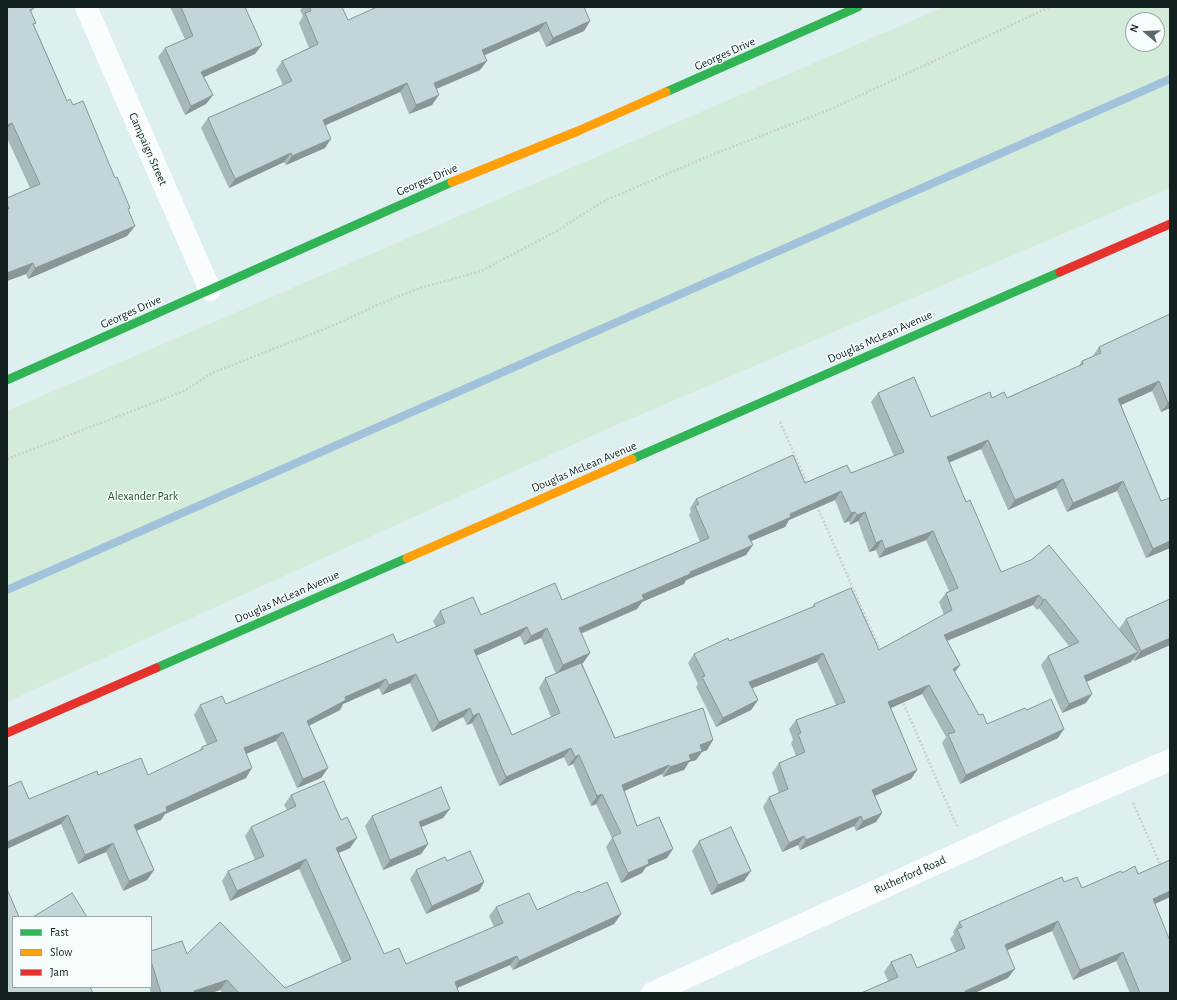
<!DOCTYPE html>
<html>
<head>
<meta charset="utf-8">
<style>
	body { margin:0 }
	#map { position:relative; width:1177px; height:1000px; overflow:hidden; background:#ddefef; font-family:"Alegreya Sans",sans-serif }
	canvas { display:block }
	.frame { position:absolute; inset:0; border:8px solid #132020; pointer-events:none }
	.legend { position:absolute; left:12px; top:916px; width:140px; height:72px; box-sizing:border-box; background:#f7fdfd; border:1px solid #9ca5a5; margin:0; padding:5px 7px; list-style:none; font-size:12px; color:#132020 }
	.legend li { display:flex; align-items:center; gap:8px; height:20px }
	.legend b { width:20px; border:1px solid #9ca5a5 }
	.north { position:absolute; left:1125px; top:12px; width:40px; height:40px; box-sizing:border-box; background:#f7fdfd; border:1px solid #9ca5a5; border-radius:50%; rotate:289deg; font-size:11px; font-weight:700; line-height:16px; text-align:center; color:#132020 }
	.north::after { content:''; display:block; margin:auto; width:14px; height:18px; background:#5a6868; clip-path:polygon(50% 0,100% 100%,50% 72%,0 100%) }
</style>
</head>
<body>
<div id="map">
<canvas width="1177" height="1000"></canvas>
<div class="frame"></div>
<ul class="legend">
<li><b style="height:5px;background:#30b455"></b>Fast</li>
<li><b style="height:5px;background:#ff9f0a"></b>Slow</li>
<li><b style="height:5px;background:#e5322d"></b>Jam</li>
</ul>
<div class="north">N</div>
</div>
<script>
const g = document.querySelector('canvas').getContext('2d');
g.lineJoin = 'round';
function fill(path, color) { g.fillStyle = color; g.fill(path, 'evenodd'); }
const toPath = rows => new Path2D(rows.map(r => 'M' + r).join(''));
function trace(path, color, width, dash) { g.strokeStyle = color; g.lineWidth = width; g.lineCap = dash ? 'butt' : 'round'; g.setLineDash(dash || []); g.stroke(path); }
function drawText(font, color, halo, rows, align = 'center') {
  g.font = font + ' "Alegreya Sans",sans-serif'; g.lineWidth = 3; g.setLineDash([]); g.textBaseline = 'middle'; g.strokeStyle = halo; g.fillStyle = color; for (const [text, x, y, turn = 0] of rows) {
    g.save(); g.translate(x, y); g.rotate((+turn || 0) * Math.PI / 180); g.textAlign = isNaN(turn) ? turn : align; if (halo) g.strokeText(text, 0, 0); g.fillText(text, 0, 0); g.restore();
  }
}
const green = toPath([
	[944,7,1170,7,1170,188,605,430,7,702,7,411],
	[1133,20,1157,20,1157,44,1133,44]
]);
const stream = toPath([
	[7,590,1170,79]
]);
const path = toPath([
	[780,422,808,485],
	[7,459,184,391,212,373,332,326,384,302,420,288,481,271,557,231,602,202,709,156,831,109,1050,7],
	[817,506,881,652],
	[902,700,957,826],
	[1133,803,1161,866]
]);
const street = toPath([
	[86,7,210,290],
	[652,993,1034,819,1170,760]
]);
const fast = toPath([
	[666,92,858,7],
	[7,380,452,182],
	[632,459,1060,272],
	[156,668,407,558]
]);
const slow = toPath([
	[452,182,578,131,666,92],
	[407,558,632,459]
]);
const jam = toPath([
	[1060,272,1170,224],
	[7,733,156,668]
]);
const wall = toPath([
	[7,7,34,8,31,12,36,23,34,25,67,101,73,105,128,211,135,226,127,236,28,279,26,274,7,281,7,198,30,188,7,138],
	[170,7,245,7,255,54,204,77,213,95,206,104,185,115,158,57,165,48,185,39],
	[303,7,342,7,348,20,590,21,584,31,546,47,539,31,485,55,487,61,480,70,436,89,432,105,409,114,400,92,325,125,325,148,286,165,284,162,229,188,201,128,208,118,283,85,276,70,282,61,309,48,299,23,303,16,300,10],
	[1170,314,1170,408,1161,412,1152,391,1121,405,1161,501,1170,498,1170,548,1146,558,1117,491,1067,512,1056,488,1008,510,981,449,949,463,966,502,1001,572,1121,631,1119,629,1126,619,1170,599,1170,645,1134,661,1133,659,1131,662,1086,682,1086,703,1062,713,1041,665,1048,656,1069,646,1039,608,1037,610,1033,605,947,641,960,665,955,672,979,715,987,724,1027,710,1058,738,960,784,942,743,946,737,922,694,891,708,917,770,911,779,875,796,882,813,876,822,856,831,854,826,800,850,798,845,782,852,763,807,769,797,779,793,772,773,779,763,796,756,791,743,793,740,789,729,796,720,836,705,817,662,752,688,758,700,751,710,716,727,696,687,698,684,688,663,694,654,729,641,812,608,814,604,879,650,944,615,939,602,946,593,949,591,926,540,879,558,876,550,869,552,858,521,850,525,849,521,844,523,835,500,789,520,785,527,751,541,746,555,686,580,684,584,642,602,637,609,581,634,590,653,583,663,582,663,615,738,713,740,707,750,702,752,696,760,689,762,684,770,663,777,662,774,624,791,637,826,667,858,646,867,642,873,621,883,606,847,612,838,596,804,591,806,573,764,568,766,564,757,499,786,472,723,467,725,463,717,432,732,410,683,382,695,379,688,343,704,340,710,309,726,328,768,321,778,297,788,276,741,246,754,246,778,165,814,161,820,136,831,154,870,147,880,123,891,106,852,78,864,61,824,29,799,98,775,148,775,199,751,202,747,207,745,194,715,200,705,226,704,397,643,436,627,433,621,440,611,481,615,562,600,700,542,689,515,691,512,690,508,696,499,805,483,851,473,894,456,871,402,878,393,931,417,992,398,1007,398,1078,367,1082,361,1092,357,1099,347],
	[520,636,524,645,541,638,556,674,545,678,539,688,551,717,512,735,476,656],
	[291,795,350,848,339,853,384,954,406,964,494,927,489,916,496,907,537,910,581,893,621,914,614,924,513,970,510,965,457,988,459,993,223,993,220,990,211,993,151,993,149,987,151,987,151,951,187,954,285,988,342,963,299,869,230,901,222,881,228,871,255,860,245,836,251,827,287,810,284,805],
	[372,816,443,818,421,827,428,844,421,854,383,870,365,826],
	[699,841,744,881,711,895,692,851],
	[1170,860,1170,897,1155,904,1170,993,1130,993,1116,961,1073,980,1052,931,1007,950,1008,978,888,981,884,972,891,962,917,968,956,952,950,939,954,934,953,932,959,922,1064,882,1082,888,1122,873,1138,874],
	[447,861,484,882,479,891,426,914,410,879,416,870]
]);
const shadedWall = toPath([
	[590,21,584,31,546,47,553,38],
	[546,22,539,31,476,59,482,50],
	[262,45,255,54,195,81,201,72],
	[487,61,480,70,427,93,434,83],
	[407,83,400,92,317,129,323,120],
	[213,95,206,104,185,115,191,106],
	[439,95,432,105,409,114,416,105],
	[12,123,7,129,7,125],
	[331,139,325,148,286,165,292,156],
	[291,153,284,162,229,188,235,179],
	[135,226,127,236,28,279,35,268],
	[33,263,26,274,7,281,7,273],
	[1159,381,1152,391,1112,409,1118,399],
	[1170,402,1170,408,1161,412,1168,403],
	[988,440,981,449,940,466,947,457],
	[1063,479,1056,488,1008,510,1015,500],
	[1123,481,1117,491,1067,512,1073,503],
	[841,491,835,500,789,520,785,527,742,545,748,536,790,514],
	[855,512,849,521,844,523,851,513],
	[865,512,858,521,850,525,857,515],
	[933,531,926,540,879,558,885,549],
	[882,540,876,550,869,552,876,543],
	[1170,541,1170,548,1146,558,1153,549],
	[753,545,746,555,686,580,684,584,642,602,637,609,572,637,579,628,642,595,690,572],
	[1039,595,1033,605,937,645,944,635],
	[1045,599,1039,608,1037,610,1043,600],
	[527,627,520,636,467,660,474,650],
	[547,628,541,638,524,645,531,636],
	[1170,638,1170,645,1134,661,1141,651],
	[1138,652,1131,662,1077,686,1084,676],
	[590,653,583,663,557,674,563,665],
	[823,653,817,662,743,692,749,682],
	[960,665,953,674,953,669],
	[416,674,410,683,382,695,389,685],
	[386,679,379,688,343,704,340,710,300,730,307,721,345,697],
	[929,685,922,694,882,712,888,702],
	[1092,694,1086,703,1062,713,1069,704],
	[758,700,751,710,716,727,723,718],
	[470,708,463,717,432,732,439,722],
	[479,713,472,723,467,725,473,716],
	[1064,729,1058,738,960,784,966,775],
	[283,732,276,741,237,758,244,748],
	[713,740,707,750,702,752,696,760,689,762,684,770,663,777,670,767,689,755,700,745],
	[571,748,564,757,499,786,506,777],
	[579,755,573,764,568,766,575,757],
	[669,765,662,774,616,795,622,785],
	[252,768,246,778,165,814,161,820,127,835,134,825,166,807],
	[328,768,321,778,297,788,303,779],
	[917,770,911,779,866,800,872,790],
	[602,794,596,804,591,806,597,796],
	[450,809,443,818,412,831,419,822],
	[882,813,876,822,856,831,863,821],
	[68,815,61,824,7,849,7,842],
	[861,816,854,826,800,850,806,840],
	[804,836,798,845,782,852,789,843],
	[357,838,350,848,329,857,336,848],
	[113,843,106,852,78,864,85,855],
	[428,844,421,854,383,870,390,860],
	[673,849,667,858,646,867,642,873,621,883,628,873,648,860],
	[306,859,299,869,230,901,237,891],
	[154,870,147,880,123,891,129,881],
	[751,871,744,881,711,895,718,885],
	[484,882,479,891,426,914,432,906],
	[1170,891,1170,897,1146,908,1153,899],
	[621,914,614,924,513,970,519,961],
	[1058,921,1052,931,998,954,1005,945],
	[1123,952,1116,961,1073,980,1080,970],
	[517,956,510,965,448,992,455,982],
	[1015,969,1008,978,975,993,963,993,965,991],
	[227,980,220,990,211,993,193,993,194,991]
]);
const building = toPath([
	[7,7,33,7,34,8,30,10,36,23,33,24,67,101,70,99,73,105,83,101,115,178,117,177,130,208,128,209,135,226,35,268,33,263,7,273,7,209,9,209,7,204,7,198,40,184,12,123,7,125,7,7],
	[181,7,245,7,262,45,201,72,213,95,191,106,165,48,193,36,181,7],
	[310,7,342,7,348,20,377,7,584,7,590,21,553,38,546,22,482,50,487,61,434,83,439,95,416,105,407,83,323,120,331,139,292,156,291,153,235,179,208,118,292,81,282,61,318,44,305,13,311,11,310,7],
	[1170,314,1170,402,1168,403,1159,381,1118,399,1161,501,1170,498,1170,541,1153,549,1123,481,1073,503,1063,479,1015,500,988,440,947,457,966,502,970,500,1001,572,1031,560,1049,545,1138,652,1084,676,1092,694,1069,704,1048,656,1079,642,1045,599,1043,600,1039,595,944,635,960,665,953,669,979,715,983,714,987,724,1025,708,1027,710,1051,699,1064,729,966,775,948,734,955,732,929,685,888,702,917,770,872,790,882,813,863,821,861,816,806,840,804,836,789,843,769,797,788,789,779,763,805,752,798,734,801,733,796,720,845,702,823,653,749,682,758,700,723,718,702,677,705,676,694,654,728,638,729,641,815,606,814,604,851,588,879,650,952,610,946,593,958,588,933,531,885,549,882,540,876,543,865,512,857,515,855,512,851,513,841,491,790,514,791,517,748,536,753,545,690,572,690,574,642,595,644,599,579,628,590,653,563,665,547,628,531,636,527,627,474,650,512,735,560,713,545,678,581,663,615,738,703,708,713,740,700,745,702,751,689,755,691,760,670,767,669,765,622,785,637,826,659,817,673,849,648,860,649,864,628,873,612,837,621,833,602,794,597,796,579,755,575,757,571,748,506,777,479,713,473,716,470,708,439,722,416,674,389,685,386,679,345,697,346,700,307,721,328,768,303,779,283,732,244,748,252,768,166,807,167,811,134,825,154,870,129,881,113,843,85,855,68,815,7,842,7,787,21,781,29,799,97,771,98,775,141,758,148,775,203,749,202,747,217,741,200,705,222,696,226,704,393,634,397,643,445,623,440,611,473,597,481,615,555,583,562,600,709,538,695,506,699,504,696,499,793,455,805,483,847,465,851,473,904,452,878,393,914,377,931,417,990,392,992,398,1004,392,1007,398,1083,364,1082,361,1101,353,1099,347,1170,314],
	[1170,599,1170,638,1141,651,1126,619,1170,599],
	[324,781,341,820,347,817,357,838,336,848,384,954,399,948,406,964,503,923,496,907,529,893,537,910,579,891,581,893,607,882,621,914,519,961,517,956,455,982,459,993,239,993,227,980,194,991,195,993,161,993,151,961,151,951,182,941,187,954,220,922,285,988,351,959,306,859,237,891,228,871,264,856,251,827,296,806,291,795,324,781],
	[441,787,450,809,419,822,428,844,390,860,372,816,441,787],
	[731,827,751,871,718,885,699,841,731,827],
	[470,851,484,882,432,906,416,870,445,857,447,861,470,851],
	[1170,860,1170,891,1153,899,1170,941,1170,993,1140,993,1123,952,1080,970,1058,921,1005,945,1015,969,965,991,966,993,861,993,898,977,891,962,911,954,917,968,965,948,957,929,962,927,959,922,1062,877,1064,882,1077,877,1082,888,1121,871,1122,873,1135,866,1138,874,1170,860],
	[7,889,19,917,13,917,13,987,90,987,93,993,7,993,7,889],
	[72,893,87,917,33,917,72,893]
]);
const streetNames = [
	["Georges Drive",725,54,-24],
	["Campaign Street",148,149,66],
	["Georges Drive",427,180,-23],
	["Georges Drive",131,312,-24],
	["Douglas McLean Avenue",880,337,-24],
	["Douglas McLean Avenue",584,467,-23],
	["Douglas McLean Avenue",287,597,-24],
	["Rutherford Road",910,875,-24]
];
const parkNames = [
	["Alexander Park",143,496]
];
fill(green, '#d3ecda');
trace(stream, '#a2c2db', 8);
trace(path, '#cbd0d0', 2.5, [2, 2]);
trace(street, '#fafdfd', 22);
trace(fast, '#30b455', 9);
trace(slow, '#ff9f0a', 9);
trace(jam, '#e5322d', 9);
fill(wall, '#a7b8bb');
fill(shadedWall, '#889698');
fill(building, '#c2d6d9');
trace(building, '#889698', 1);
drawText('12px', '#132020', '#f7fdfd', streetNames);
drawText('12px', '#255421', '#f7fdfd', parkNames);
</script>
</body>
</html>
